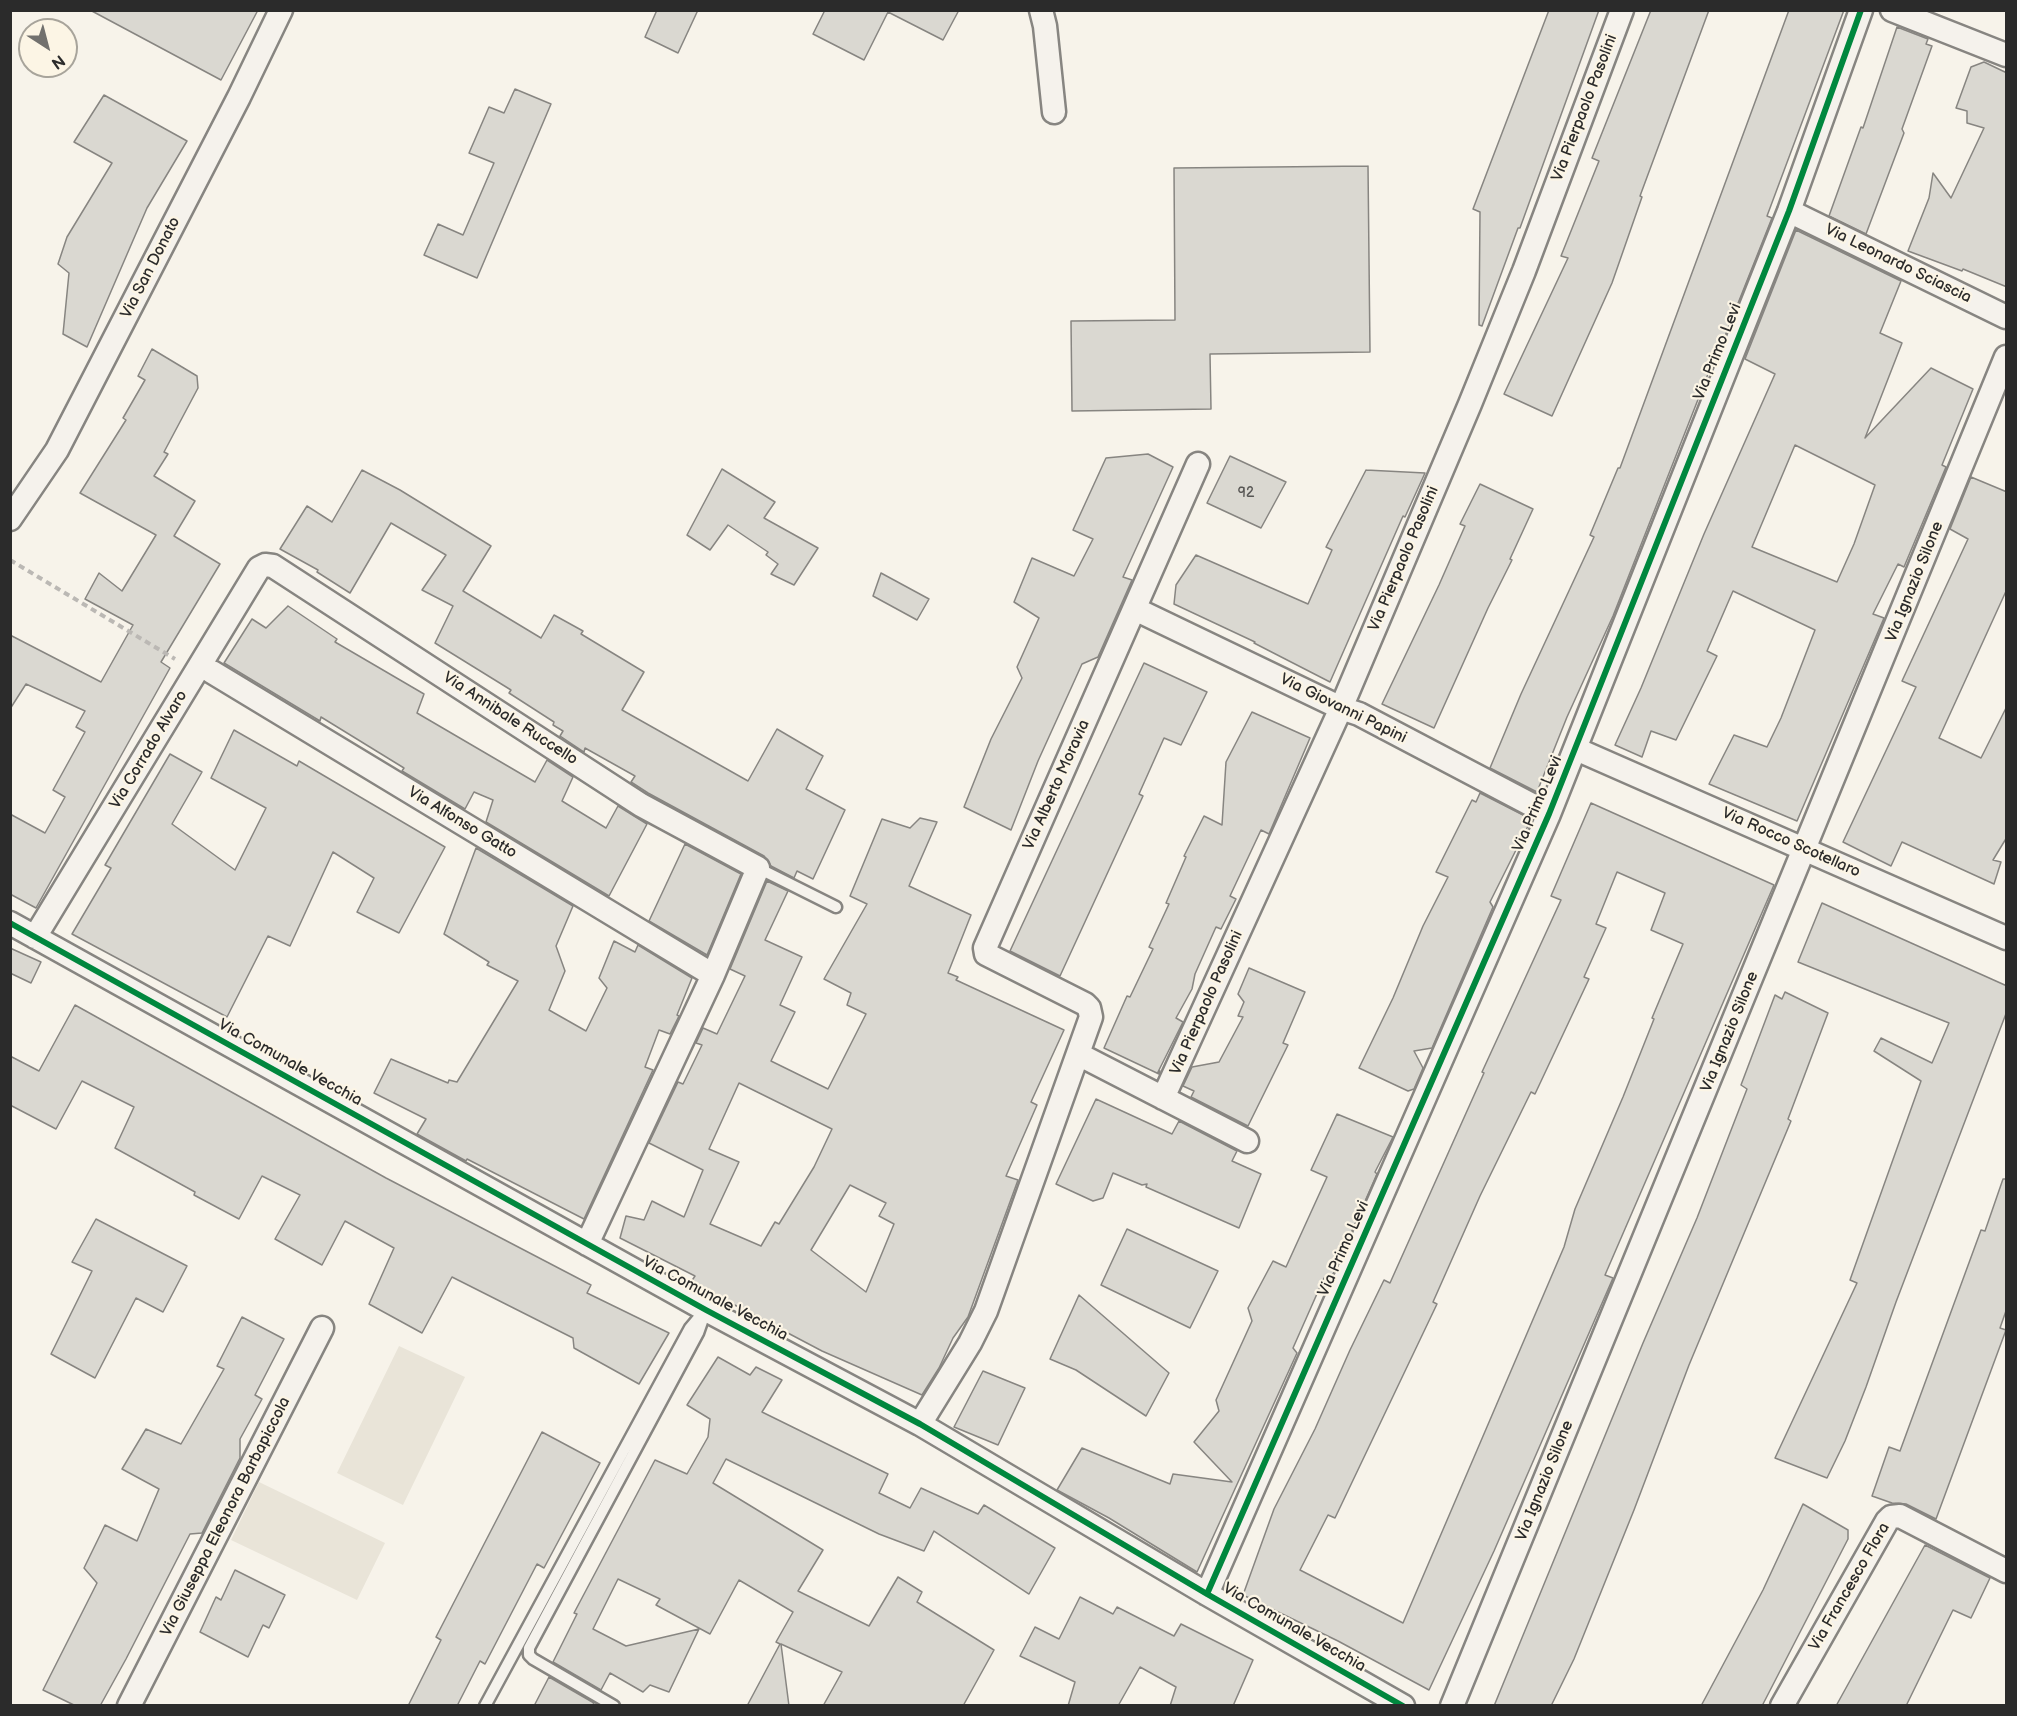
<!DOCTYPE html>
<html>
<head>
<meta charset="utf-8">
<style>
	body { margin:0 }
	#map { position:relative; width:2017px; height:1716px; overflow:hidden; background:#f7f3ea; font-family:"Balsamiq Sans",sans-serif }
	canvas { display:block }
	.frame { position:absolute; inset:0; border:12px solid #2b2b2b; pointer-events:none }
	.north { position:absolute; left:18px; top:18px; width:60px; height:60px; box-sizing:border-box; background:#fcf5e5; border:2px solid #a8a49b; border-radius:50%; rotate:144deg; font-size:16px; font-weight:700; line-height:24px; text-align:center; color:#2b2b2b }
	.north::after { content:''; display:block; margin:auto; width:21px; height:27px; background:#72716e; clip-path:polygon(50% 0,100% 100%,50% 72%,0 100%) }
</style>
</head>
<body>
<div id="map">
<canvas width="2017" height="1716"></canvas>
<div class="frame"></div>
<div class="north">N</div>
</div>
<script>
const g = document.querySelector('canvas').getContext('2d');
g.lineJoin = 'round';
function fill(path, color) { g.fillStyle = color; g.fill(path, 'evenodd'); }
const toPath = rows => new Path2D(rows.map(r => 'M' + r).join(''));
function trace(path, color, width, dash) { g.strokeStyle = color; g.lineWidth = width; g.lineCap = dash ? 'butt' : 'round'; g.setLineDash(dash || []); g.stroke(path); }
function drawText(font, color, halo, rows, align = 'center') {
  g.font = font + ' "Balsamiq Sans",sans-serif'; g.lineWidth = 4.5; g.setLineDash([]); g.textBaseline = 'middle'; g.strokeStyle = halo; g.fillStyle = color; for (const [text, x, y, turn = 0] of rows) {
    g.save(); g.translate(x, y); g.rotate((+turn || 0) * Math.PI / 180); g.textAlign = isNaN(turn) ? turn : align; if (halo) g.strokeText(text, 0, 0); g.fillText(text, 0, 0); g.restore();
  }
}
const green = toPath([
	[399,1346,465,1377,403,1505,337,1473],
	[259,1482,385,1543,357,1600,231,1540]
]);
const building = toPath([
	[90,10,258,10,221,80,90,10],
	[657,10,698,10,678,53,645,37,657,10],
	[825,10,959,10,943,40,888,12,864,60,813,34,825,10],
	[1549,10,1599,10,1520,228,1518,228,1482,326,1479,325,1480,212,1473,209,1549,10],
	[1651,10,1709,10,1640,196,1642,197,1612,283,1552,416,1504,394,1568,258,1561,256,1599,161,1592,158,1651,10],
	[1789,10,1844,10,1767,216,1772,218,1721,346,1719,346,1613,616,1567,717,1537,792,1490,768,1521,694,1594,537,1590,535,1618,468,1620,468,1789,10],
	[1897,27,1928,39,1926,44,1932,46,1902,129,1904,133,1866,234,1829,216,1861,127,1863,128,1897,27],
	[1984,62,2007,73,2007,287,1963,269,1962,271,1908,251,1929,198,1933,173,1951,198,1984,128,1967,123,1967,111,1956,108,1971,67,1984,62],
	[515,89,551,104,477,278,424,255,438,224,463,235,494,163,469,153,489,107,504,113,515,89],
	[104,95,187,141,147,208,87,347,63,334,69,273,58,264,67,237,112,163,74,142,104,95],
	[1368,166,1370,352,1210,354,1211,409,1072,411,1071,321,1175,320,1174,168,1368,166],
	[1796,230,1901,281,1880,333,1902,343,1865,438,1931,368,1973,389,1942,465,1946,467,1904,567,1898,564,1873,614,1884,618,1797,821,1709,784,1734,735,1767,747,1781,718,1815,630,1733,591,1707,651,1717,656,1676,740,1651,731,1642,757,1615,745,1641,688,1704,534,1775,374,1745,359,1796,230],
	[1795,445,1875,485,1854,544,1837,582,1752,547,1795,445],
	[152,349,197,376,198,388,164,452,168,454,154,476,195,501,174,536,220,564,161,662,170,668,36,908,10,894,10,814,45,833,65,797,53,790,85,732,76,727,85,711,26,684,10,709,10,635,101,682,133,625,85,599,99,573,122,591,156,535,80,493,126,420,123,418,145,380,138,376,152,349],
	[1148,454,1173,467,1123,577,1132,580,1098,657,1082,664,1038,761,1011,830,964,807,991,739,1022,678,1017,667,1039,618,1014,602,1032,558,1074,576,1093,539,1073,530,1106,458,1148,454],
	[1230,456,1286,482,1261,528,1207,503,1230,456],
	[722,469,775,502,764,518,818,548,794,585,771,574,778,564,766,555,768,552,728,525,710,550,687,535,722,469],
	[362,470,400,490,491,546,463,591,541,638,554,615,583,631,581,634,644,672,622,710,748,781,777,729,823,756,806,789,845,810,813,879,797,871,794,878,771,866,764,856,648,793,631,782,635,776,585,748,584,752,560,736,563,731,553,725,554,722,509,693,511,690,435,643,453,606,422,590,446,555,391,523,350,593,317,572,318,570,280,549,307,506,332,522,362,470],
	[1366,470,1425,473,1405,517,1403,516,1330,682,1254,643,1255,642,1174,604,1176,585,1196,555,1308,604,1332,550,1326,547,1366,470],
	[1971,477,2007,492,2007,589,1939,738,1981,758,2007,706,2007,837,1993,860,2001,862,1994,884,1902,842,1891,866,1843,842,1916,687,1902,681,1968,539,1950,529,1971,477],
	[1480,484,1533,509,1510,559,1512,560,1488,608,1434,728,1382,704,1439,585,1465,526,1460,524,1480,484],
	[881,573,929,599,917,620,873,596,881,573],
	[288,606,337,639,335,642,424,694,417,713,535,782,547,760,573,777,562,801,606,828,618,806,647,824,609,896,486,822,493,800,474,792,465,809,402,771,404,768,321,717,320,721,224,663,252,619,266,628,288,606],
	[1144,663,1207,692,1181,745,1164,738,1139,794,1143,796,1060,976,1010,951,1144,663],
	[1252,712,1310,738,1269,834,1261,830,1230,896,1236,899,1221,929,1216,927,1195,974,1192,989,1176,1018,1183,1022,1158,1072,1160,1071,1159,1074,1104,1048,1127,996,1130,997,1153,949,1149,947,1169,904,1166,903,1186,857,1184,856,1204,816,1222,825,1226,762,1252,712],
	[234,730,297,766,299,761,445,847,399,933,357,912,374,878,333,852,290,946,268,936,227,1017,72,934,111,868,105,865,170,754,202,772,172,824,235,870,266,808,211,778,234,730],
	[1480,793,1527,817,1524,824,1528,826,1490,902,1493,907,1432,1048,1414,1051,1423,1068,1414,1089,1408,1091,1359,1068,1393,998,1423,926,1448,877,1436,872,1472,800,1476,802,1480,793],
	[1591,803,1774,885,1605,1275,1613,1278,1494,1551,1429,1690,1338,1641,1243,1595,1274,1509,1315,1429,1350,1350,1384,1280,1390,1283,1484,1073,1482,1072,1561,900,1551,896,1591,803],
	[1617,872,1665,893,1651,930,1683,944,1652,1018,1654,1019,1623,1097,1575,1209,1564,1247,1403,1623,1300,1570,1328,1515,1335,1518,1437,1304,1433,1302,1480,1196,1531,1092,1535,1094,1589,979,1584,977,1606,928,1596,924,1617,872],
	[920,818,937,822,909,886,971,915,948,973,958,977,956,980,1064,1030,1031,1102,1037,1105,1006,1176,1018,1180,968,1317,953,1338,939,1368,922,1395,822,1351,691,1282,695,1276,620,1238,626,1216,644,1220,652,1201,684,1217,703,1170,649,1143,678,1082,683,1084,702,1045,696,1043,703,1028,717,1034,745,976,730,969,767,881,788,891,765,940,802,957,780,1005,795,1012,771,1061,828,1089,866,1014,847,1005,851,993,824,979,867,904,850,896,882,819,910,828,920,818],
	[739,1083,832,1129,814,1167,779,1224,775,1222,761,1246,710,1224,739,1162,709,1149,739,1083],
	[850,1185,886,1203,879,1216,894,1224,866,1292,811,1250,850,1185],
	[685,844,741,874,707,955,649,921,685,844],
	[476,848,573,906,556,946,565,971,549,1010,586,1031,607,988,599,978,614,941,635,952,638,945,692,978,677,1015,679,1016,670,1034,659,1030,645,1067,653,1070,584,1219,467,1159,466,1161,417,1134,426,1119,374,1093,391,1059,448,1083,449,1080,457,1082,518,981,487,965,489,962,444,934,476,848],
	[1822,903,2007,986,2007,1011,1896,1302,1866,1387,1845,1441,1827,1478,1775,1458,1857,1283,1850,1280,1921,1081,1874,1051,1881,1038,1932,1063,1949,1023,1798,962,1822,903],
	[10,948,41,962,31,983,10,973,10,948],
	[1249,968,1305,992,1283,1043,1288,1045,1248,1126,1191,1097,1194,1091,1183,1086,1192,1067,1219,1062,1243,1017,1238,1016,1244,1002,1238,994,1249,968],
	[1785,992,1828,1013,1788,1119,1791,1121,1689,1365,1634,1510,1574,1659,1551,1706,1494,1706,1643,1343,1697,1218,1747,1089,1741,1085,1775,995,1782,999,1785,992],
	[75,1005,386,1178,591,1285,587,1293,669,1333,639,1384,574,1348,573,1338,452,1277,422,1333,369,1304,394,1248,345,1221,322,1265,275,1239,300,1195,262,1176,239,1219,194,1195,195,1192,115,1148,134,1107,82,1081,56,1129,10,1105,10,1056,39,1071,75,1005],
	[1096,1099,1172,1134,1179,1121,1237,1151,1232,1161,1261,1174,1239,1228,1146,1187,1147,1184,1142,1185,1113,1173,1103,1198,1093,1201,1056,1184,1096,1099],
	[1337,1114,1393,1137,1375,1172,1377,1174,1330,1281,1324,1278,1293,1348,1297,1353,1197,1572,1109,1518,1057,1490,1082,1448,1170,1484,1173,1474,1232,1482,1194,1442,1219,1411,1216,1400,1252,1321,1248,1308,1273,1261,1286,1267,1327,1177,1311,1170,1337,1114],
	[2003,1179,2007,1179,2007,1308,2000,1328,2006,1330,1936,1519,1906,1504,1892,1503,1872,1496,1889,1447,1900,1451,1981,1230,1985,1231,2003,1179],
	[96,1219,187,1266,163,1312,136,1298,95,1378,51,1354,92,1271,72,1262,96,1219],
	[1127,1229,1218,1271,1190,1328,1101,1285,1127,1229],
	[1079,1295,1169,1373,1146,1416,1076,1370,1050,1359,1079,1295],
	[242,1317,284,1339,255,1395,262,1399,240,1439,240,1458,202,1533,190,1534,126,1659,100,1706,76,1706,43,1690,97,1583,84,1568,105,1525,137,1541,159,1489,122,1469,146,1429,181,1444,224,1369,217,1366,242,1317],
	[718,1357,750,1375,756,1367,782,1380,762,1412,888,1474,879,1493,910,1508,921,1488,978,1514,984,1505,1055,1548,1029,1594,934,1531,924,1551,879,1534,726,1459,713,1483,823,1550,798,1591,869,1626,898,1577,922,1592,917,1602,994,1650,963,1706,823,1706,842,1672,781,1644,789,1706,747,1706,780,1644,776,1642,793,1612,739,1580,710,1634,656,1605,660,1599,618,1579,593,1629,626,1646,699,1629,669,1692,650,1685,643,1692,610,1673,601,1690,553,1662,577,1614,574,1613,655,1460,687,1474,708,1437,710,1419,687,1405,718,1357],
	[983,1371,1025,1388,998,1445,954,1427,983,1371],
	[542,1432,600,1463,544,1568,537,1564,485,1664,480,1661,457,1706,408,1706,441,1640,436,1637,542,1432],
	[1803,1504,1848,1530,1848,1539,1762,1706,1701,1706,1763,1590,1803,1504],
	[1925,1545,1990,1578,1971,1618,1953,1610,1906,1706,1836,1706,1925,1545],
	[235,1570,285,1595,269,1628,263,1625,248,1657,200,1632,216,1597,221,1600,235,1570],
	[1080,1597,1113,1614,1117,1607,1174,1636,1181,1624,1253,1660,1233,1706,1170,1706,1176,1687,1140,1667,1118,1706,1068,1706,1075,1682,1020,1656,1035,1627,1059,1639,1080,1597],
	[549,1677,594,1703,592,1706,534,1706,549,1677]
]);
const path = toPath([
	[10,560,175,659]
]);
const lane = toPath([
	[758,868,836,907],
	[485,1706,690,1328,701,1315],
	[614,1706,533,1659,529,1655,529,1648,698,1333,706,1310]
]);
const street = toPath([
	[1041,10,1045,26,1054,112],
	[1892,10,2006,55],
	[1789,211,2006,317],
	[10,519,57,450,239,97,281,10],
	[1135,609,1341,708,1359,714,1549,814],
	[212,672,713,975],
	[1576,749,2006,938],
	[10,923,706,1310,920,1424,1207,1594,1403,1706],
	[35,937,259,568,265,565,273,566,641,805,758,868,713,975,587,1244],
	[1078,1054,1247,1141],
	[1163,1098,1341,708,1470,404,1524,271,1622,10],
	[920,1424,970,1343,986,1311,1091,1017,1089,1008,1085,1004,986,954,985,948,1198,464],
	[1207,1594,1549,814,1789,211,1861,10],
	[129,1706,322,1328],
	[1452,1706,2006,357],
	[1782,1706,1887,1521,1891,1517,1900,1516,2006,1571]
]);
const cycleway = toPath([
	[10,923,706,1310,920,1424,1207,1594,1403,1706],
	[1207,1594,1549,814,1789,211,1861,10]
]);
const numberNames = [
	["92",1246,493]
];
const streetNames = [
	["Via Pierpaolo Pasolini",1585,108,-69],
	["Via Leonardo Sciascia",1898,264,26],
	["Via San Donato",151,268,-63],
	["Via Primo Levi",1718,352,-68],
	["Via Pierpaolo Pasolini",1404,559,-67],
	["Via Ignazio Silone",1915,582,-68],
	["Via Giovanni Papini",1343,709,26],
	["Via Annibale Ruccello",510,719,33],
	["Via Corrado Alvaro",149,750,-59],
	["Via Alberto Moravia",1057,785,-66],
	["Via Primo Levi",1538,804,-67],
	["Via Alfonso Gatto",462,823,31],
	["Via Rocco Scotellaro",1791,843,24],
	["Via Pierpaolo Pasolini",1207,1003,-66],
	["Via Ignazio Silone",1730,1032,-68],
	["Via Comunale Vecchia",290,1063,29],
	["Via Primo Levi",1344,1249,-66],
	["Via Comunale Vecchia",715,1299,28],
	["Via Ignazio Silone",1545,1481,-68],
	["Via Giuseppa Eleonora Barbapiccola",226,1517,-63],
	["Via Francesco Flora",1850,1587,-60],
	["Via Comunale Vecchia",1294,1628,30]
];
fill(green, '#e9e4d8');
fill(building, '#dad8d1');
trace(building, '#878581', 1.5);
trace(lane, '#878581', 15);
trace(street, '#878581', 27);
trace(path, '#bbb8b4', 4, [6, 4.5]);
trace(lane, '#f5f2ec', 10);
trace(street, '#f5f2ec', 22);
trace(cycleway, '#00873e', 6);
drawText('14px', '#575654', null, numberNames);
drawText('16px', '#2b2b2b', '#fcf5e5', streetNames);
</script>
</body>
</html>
